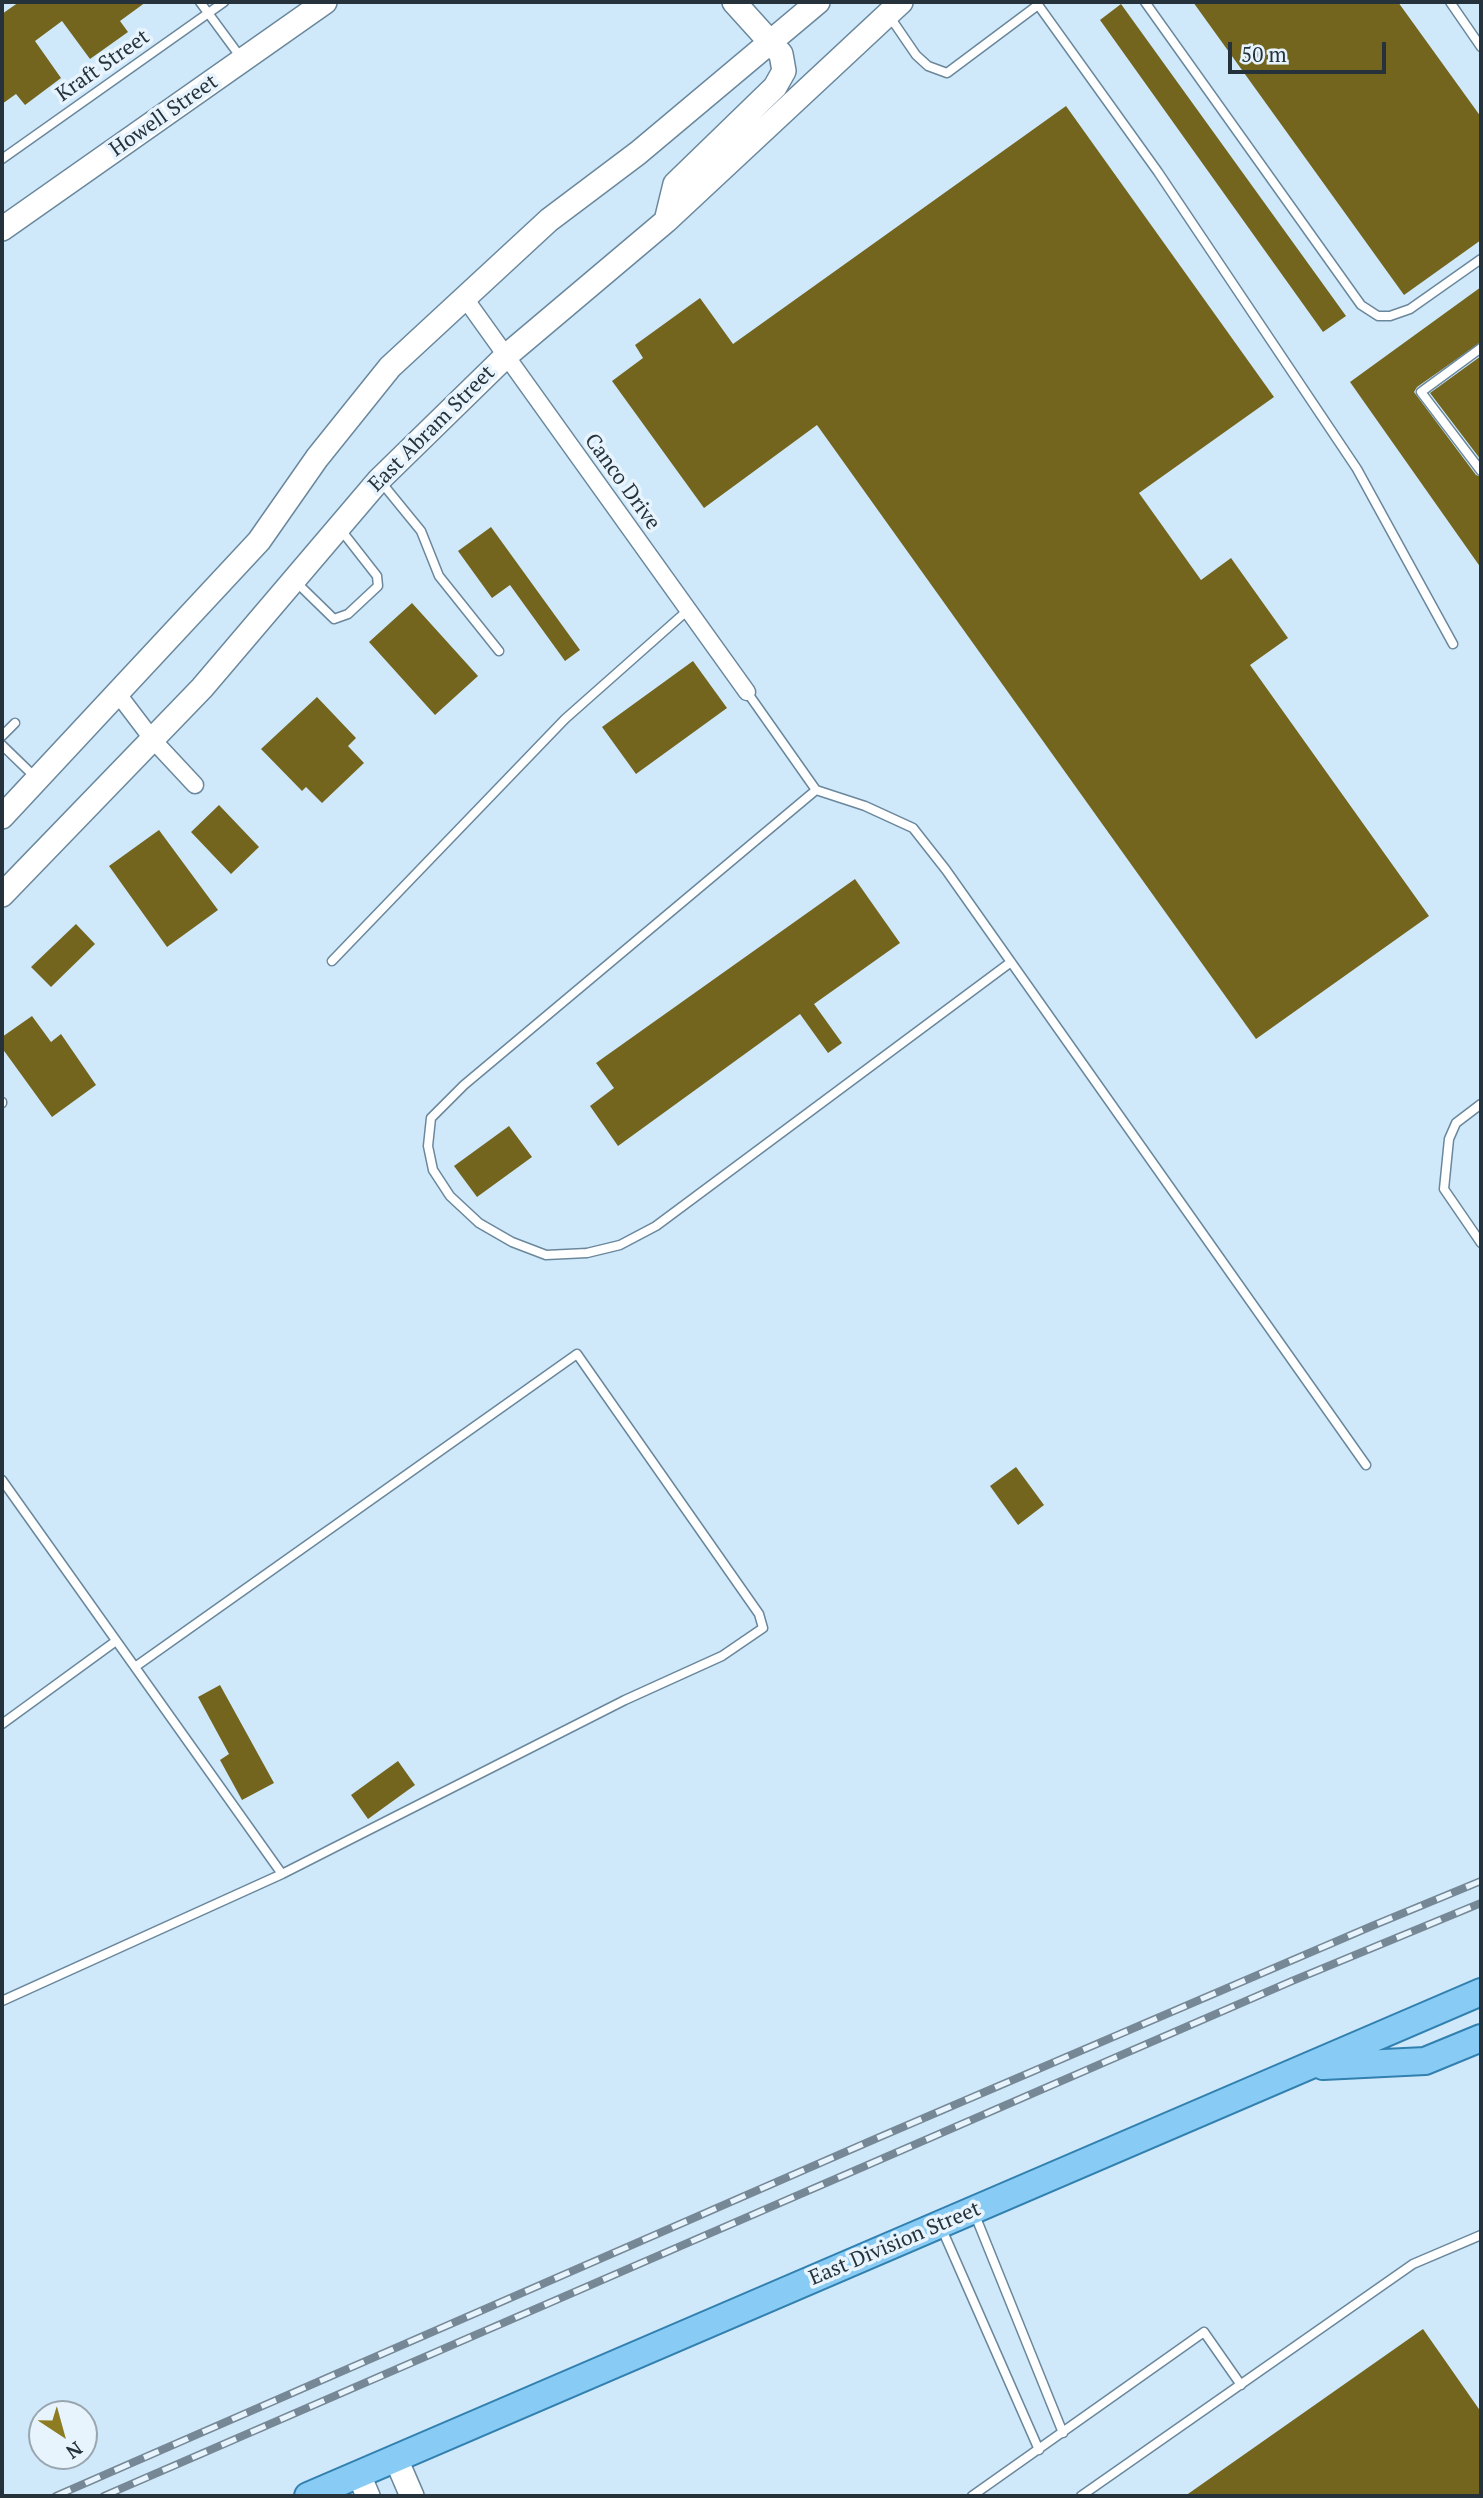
<!DOCTYPE html>
<html>
<head>
<meta charset="utf-8">
<style>
	body { margin:0 }
	#map { position:relative; width:1483px; height:2498px; overflow:hidden; background:#cfe9fb; font-family:"PT Serif",serif }
	canvas { display:block }
	.frame { position:absolute; inset:0; border:4px solid #26323b; pointer-events:none }
	.north { position:absolute; left:28px; top:2400px; width:70px; height:70px; box-sizing:border-box; background:#e7f4fd; border:2px solid #9aa6af; border-radius:50%; rotate:144deg; font-size:19px; font-weight:700; line-height:28px; text-align:center; color:#26323b }
	.north::after { content:''; display:block; margin:auto; width:24px; height:32px; background:#8e7c22; clip-path:polygon(50% 0,100% 100%,50% 72%,0 100%) }
	.scale { position:absolute; left:1228px; top:42px; width:158px; height:32px; box-sizing:border-box; border:4px solid #26323b; border-top:0; padding-left:9px; font-size:21px; line-height:24px; white-space:nowrap; color:#26323b; -webkit-text-stroke:5px #e7f4fd; paint-order:stroke }
</style>
</head>
<body>
<div id="map">
<canvas width="1483" height="2498"></canvas>
<div class="frame"></div>
<div class="north">N</div>
<div class="scale">50 m</div>
</div>
<script>
const g = document.querySelector('canvas').getContext('2d');
g.lineJoin = 'round';
function fill(path, color) { g.fillStyle = color; g.fill(path, 'evenodd'); }
const toPath = rows => new Path2D(rows.map(r => 'M' + r).join(''));
function trace(path, color, width, dash) { g.strokeStyle = color; g.lineWidth = width; g.lineCap = dash ? 'butt' : 'round'; g.setLineDash(dash || []); g.stroke(path); }
function drawText(font, color, halo, rows, align = 'center') {
  g.font = font + ' "PT Serif",serif'; g.lineWidth = 7; g.setLineDash([]); g.textBaseline = 'middle'; g.strokeStyle = halo; g.fillStyle = color; for (const [text, x, y, turn = 0] of rows) {
    g.save(); g.translate(x, y); g.rotate((+turn || 0) * Math.PI / 180); g.textAlign = isNaN(turn) ? turn : align; if (halo) g.strokeText(text, 0, 0); g.fillText(text, 0, 0); g.restore();
  }
}
const building = toPath([
	[19,2,146,2,120,21,128,32,90,59,62,21,35,41,61,78,25,105,16,94,2,104,2,14],
	[1193,2,1398,2,1481,117,1481,240,1404,295],
	[1121,4,1346,316,1323,332,1100,20],
	[1066,106,1274,397,1139,493,1201,580,1231,558,1288,638,1250,665,1429,916,1256,1039,817,425,704,508,612,381,643,358,635,345,700,298,733,344],
	[1481,287,1481,342,1417,387,1414,392,1476,475,1481,477,1481,568,1350,382],
	[1481,356,1481,460,1430,393],
	[491,527,580,650,565,661,510,585,492,598,458,551],
	[412,603,478,676,435,715,369,642],
	[693,661,727,708,636,774,602,727],
	[317,697,356,738,348,746,364,763,322,803,306,787,302,791,261,749],
	[219,805,259,847,231,874,191,832],
	[159,830,218,910,167,947,109,866],
	[855,879,900,943,814,1004,842,1043,828,1053,800,1014,618,1146,590,1106,614,1088,596,1063],
	[76,924,95,944,51,987,31,967],
	[32,1016,51,1042,61,1034,96,1085,52,1117,2,1048,2,1037],
	[509,1126,532,1157,477,1197,454,1166],
	[1016,1467,1044,1505,1018,1525,990,1486],
	[220,1685,274,1783,242,1800,220,1760,229,1754,198,1697],
	[398,1761,415,1785,368,1819,351,1795],
	[1423,2329,1481,2412,1481,2496,1185,2496]
]);
const lane = toPath([
	[200,2,242,59],
	[1036,2,1158,172,1357,469,1453,644],
	[1145,2,1361,305,1378,316,1390,316,1410,309,1481,259],
	[1450,2,1481,47],
	[890,17,916,55,928,66,947,73,1038,5],
	[2,159,224,2],
	[1481,348,1421,392,1481,471],
	[381,482,421,531,439,576,499,651],
	[295,581,334,619,348,614,378,586,377,576,341,530],
	[747,692,816,790,865,806,913,828,946,870,1366,1465],
	[2,736,15,723],
	[2,745,35,777],
	[816,790,464,1085,431,1118,428,1146,433,1170,450,1196,479,1223,512,1242,546,1255,587,1253,620,1245,656,1226,1011,962],
	[332,961,565,719,688,610],
	[2,1102,2,1103],
	[1481,1104,1456,1123,1449,1139,1444,1189,1481,1243],
	[2,1480,282,1874,625,1700,722,1656,763,1628,759,1614,577,1354,135,1667],
	[2,1724,116,1641],
	[2,2001,282,1874],
	[975,2215,1063,2433],
	[941,2227,1039,2450],
	[972,2496,1204,2332,1241,2385],
	[1081,2496,1413,2264,1481,2235]
]);
const street = toPath([
	[464,297,747,692],
	[118,694,153,740,195,785]
]);
const secondary = toPath([
	[666,221,675,184,775,87,784,71,781,54,734,2],
	[2,229,325,2],
	[2,817,259,541,317,458,390,367,549,220,638,153,818,2],
	[2,895,202,688,379,480,506,356,666,221,901,2],
	[396,2459,412,2496],
	[359,2475,368,2496]
]);
const primary = toPath([
	[1323,2066,1425,2061,1481,2038],
	[308,2496,1481,1992]
]);
const rail = toPath([
	[56,2496,882,2136,1372,1926,1481,1881],
	[104,2496,1292,1981,1481,1903]
]);
const streetNames = [
	["Kraft Street",103,66,-35],
	["Howell Street",164,116,-35],
	["East Abram Street",432,429,-45],
	["Canco Drive",622,482,54],
	["East Division Street",895,2244,-23]
];
fill(building, '#73651e');
trace(lane, '#6a879c', 11);
trace(street, '#6a879c', 19);
trace(secondary, '#6a879c', 26);
trace(primary, '#3280af', 30);
trace(lane, '#fff', 8);
trace(street, '#fff', 16);
trace(secondary, '#fff', 23);
trace(primary, '#88ccf5', 26);
trace(rail, '#768895', 8);
trace(rail, '#e7f4fd', 5, [16]);
drawText('21px', '#26323b', '#e7f4fd', streetNames);
</script>
</body>
</html>
